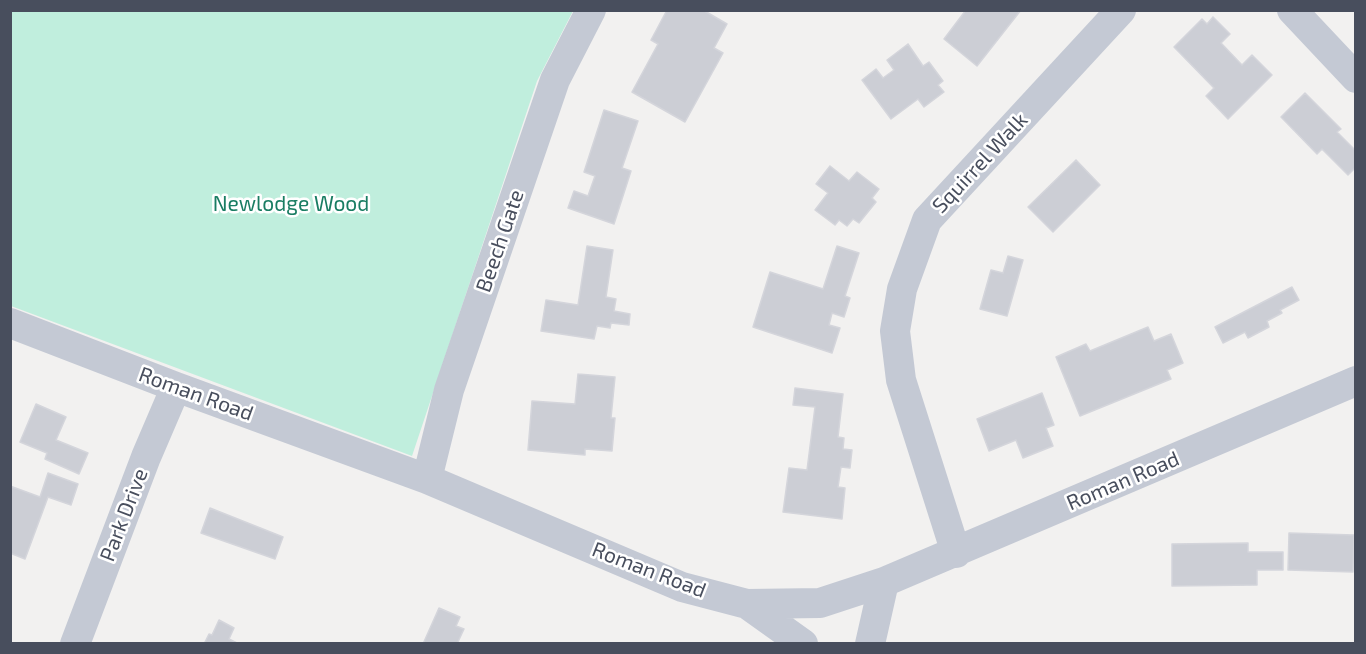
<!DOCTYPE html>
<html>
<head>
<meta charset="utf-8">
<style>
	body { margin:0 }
	#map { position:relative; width:1366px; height:654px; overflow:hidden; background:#f2f1f0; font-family:"Exo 2",sans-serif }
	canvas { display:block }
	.frame { position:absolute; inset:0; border:12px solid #484e5d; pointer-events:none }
</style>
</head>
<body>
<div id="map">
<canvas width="1366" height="654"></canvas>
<div class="frame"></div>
</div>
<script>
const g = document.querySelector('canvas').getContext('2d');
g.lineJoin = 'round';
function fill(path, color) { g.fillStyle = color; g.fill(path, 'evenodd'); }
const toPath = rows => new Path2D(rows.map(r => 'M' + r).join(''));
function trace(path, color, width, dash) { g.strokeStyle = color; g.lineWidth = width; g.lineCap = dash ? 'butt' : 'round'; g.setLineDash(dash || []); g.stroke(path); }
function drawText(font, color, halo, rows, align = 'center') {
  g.font = font + ' "Exo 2",sans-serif'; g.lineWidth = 5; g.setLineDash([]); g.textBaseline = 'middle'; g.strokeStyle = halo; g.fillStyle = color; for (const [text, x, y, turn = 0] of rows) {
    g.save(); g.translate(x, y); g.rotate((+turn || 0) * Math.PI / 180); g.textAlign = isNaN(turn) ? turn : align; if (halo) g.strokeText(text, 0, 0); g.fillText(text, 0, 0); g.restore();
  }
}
const green = toPath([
	[10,11,573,11,537,81,412,456,11,306]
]);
const building = toPath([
	[667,10,703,10,727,24,714,48,723,53,685,122,632,92,658,44,651,40,667,10],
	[966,10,1021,10,977,66,944,39,966,10],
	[1213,17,1230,34,1221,43,1242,65,1252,55,1272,75,1228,119,1206,96,1214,88,1174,47,1202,19,1207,24,1213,17],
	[908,44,923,66,929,62,943,81,938,85,944,92,924,107,918,99,891,119,862,80,876,69,883,78,894,70,887,60,908,44],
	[1305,93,1341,129,1337,132,1356,151,1356,167,1348,175,1322,149,1317,154,1281,117,1305,93],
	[604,110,638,121,622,168,631,171,614,224,568,208,574,191,588,196,595,176,584,172,604,110],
	[1076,160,1100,185,1053,232,1028,207,1076,160],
	[830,166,849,181,857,172,879,189,872,198,876,202,859,223,853,219,847,226,839,220,835,225,815,210,828,193,816,184,830,166],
	[587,246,613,250,606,297,616,299,614,311,630,314,629,325,611,323,610,328,597,326,594,339,541,331,546,300,578,305,587,246],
	[837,246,859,253,845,296,850,298,844,317,832,313,829,325,840,328,832,353,753,327,770,272,823,289,837,246],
	[1008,256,1023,260,1007,316,980,309,991,270,1003,273,1008,256],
	[1292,287,1299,300,1280,310,1282,313,1267,321,1269,327,1248,338,1245,332,1223,343,1215,327,1292,287],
	[1148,327,1154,341,1171,334,1183,363,1167,370,1171,379,1080,416,1056,357,1086,344,1090,351,1148,327],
	[578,374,615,377,611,418,615,418,612,451,585,449,585,455,528,450,532,401,575,404,578,374],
	[795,388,843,394,838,437,844,438,843,449,852,450,850,468,841,467,838,487,845,488,842,519,783,512,789,468,807,470,815,407,793,405,795,388],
	[1042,393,1054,425,1046,428,1053,446,1023,458,1016,440,989,451,977,419,1042,393],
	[36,404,66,417,56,440,88,453,79,474,45,459,47,453,20,442,36,404],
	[48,473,78,484,71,505,48,497,25,559,10,553,10,486,40,497,48,473],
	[210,508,283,537,275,559,201,533,210,508],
	[1289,533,1354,535,1353,572,1288,570,1289,533],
	[1248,543,1248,552,1283,552,1283,570,1257,570,1257,585,1172,586,1172,544,1248,543],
	[439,608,460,617,456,626,464,629,457,644,423,644,439,608],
	[219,620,234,628,229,639,239,644,204,644,209,634,212,635,219,620]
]);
const minor = toPath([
	[1292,10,1356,78],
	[10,323,176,387,427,479,682,587,747,604,820,603,884,582,1356,381],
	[427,479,449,390,555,80,591,10],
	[956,553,901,380,895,331,902,289,927,220,1121,10],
	[747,604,803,644],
	[75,644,146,457,176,387],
	[870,644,884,582]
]);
const streetNames = [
	["Squirrel Walk",980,163,-47],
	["Beech Gate",500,241,-71],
	["Roman Road",196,394,20],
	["Roman Road",1123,481,-23],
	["Park Drive",124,515,-69],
	["Roman Road",649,570,21]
];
const parkNames = [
	["Newlodge Wood",291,204]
];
fill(green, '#c0eedd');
fill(building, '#ccced5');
trace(building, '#d4d5db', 1.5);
trace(minor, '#c4c9d4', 30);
drawText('21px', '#484e5d', '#fff', streetNames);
drawText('21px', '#1a7d63', '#fff', parkNames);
</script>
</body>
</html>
